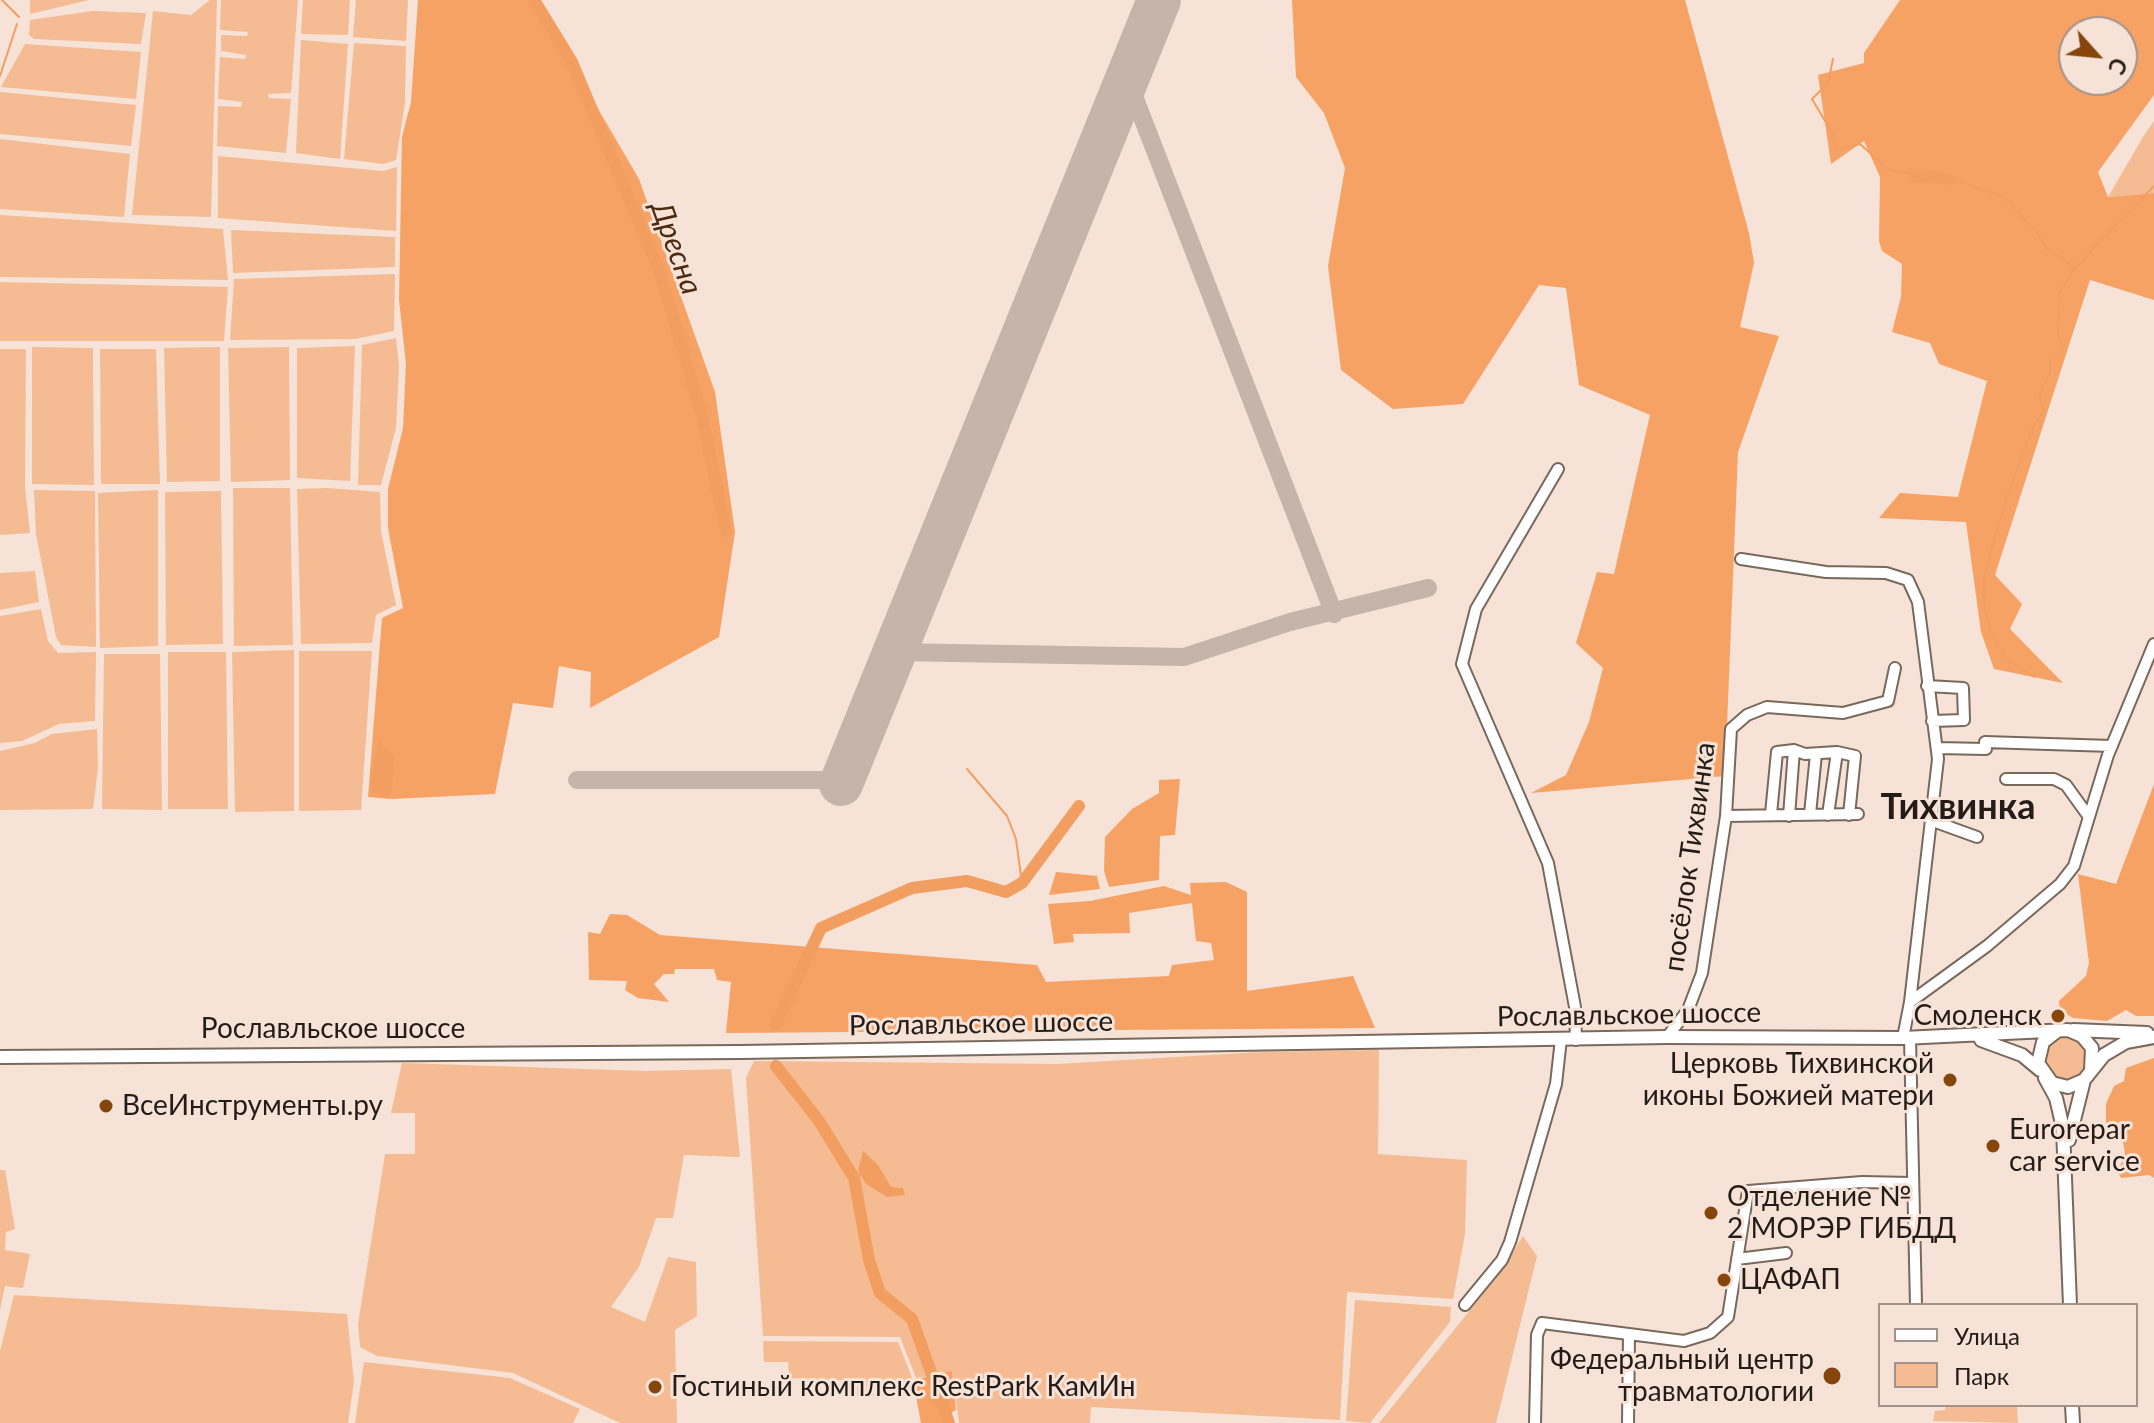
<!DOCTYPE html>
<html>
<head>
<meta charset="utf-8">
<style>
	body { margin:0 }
	#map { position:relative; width:2154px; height:1423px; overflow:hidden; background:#f6e2d6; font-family:Lato,sans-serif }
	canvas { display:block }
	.legend { position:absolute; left:1878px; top:1303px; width:260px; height:104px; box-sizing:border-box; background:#f6e2d6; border:2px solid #a2938a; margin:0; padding:10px 14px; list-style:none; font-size:24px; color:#231c18 }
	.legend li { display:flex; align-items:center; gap:16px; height:40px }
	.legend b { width:40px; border:2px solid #a2938a }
	.north { position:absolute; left:2058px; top:16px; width:80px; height:80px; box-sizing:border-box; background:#f6e2d6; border:2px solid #a2938a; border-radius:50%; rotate:117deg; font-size:22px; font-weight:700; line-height:32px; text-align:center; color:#231c18 }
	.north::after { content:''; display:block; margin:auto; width:28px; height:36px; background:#85450b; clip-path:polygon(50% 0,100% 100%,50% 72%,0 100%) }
</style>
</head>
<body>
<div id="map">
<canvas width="2154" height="1423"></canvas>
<ul class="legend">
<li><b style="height:10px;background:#fff"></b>Улица</li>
<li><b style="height:22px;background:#f5bc94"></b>Парк</li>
</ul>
<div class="north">С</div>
</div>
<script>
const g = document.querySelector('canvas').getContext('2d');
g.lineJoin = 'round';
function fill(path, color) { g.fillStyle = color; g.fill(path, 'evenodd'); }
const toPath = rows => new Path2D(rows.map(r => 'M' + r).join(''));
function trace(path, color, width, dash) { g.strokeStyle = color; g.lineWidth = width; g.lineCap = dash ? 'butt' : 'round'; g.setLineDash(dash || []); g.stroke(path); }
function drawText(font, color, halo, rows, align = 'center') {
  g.font = font + ' Lato,sans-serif'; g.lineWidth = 6; g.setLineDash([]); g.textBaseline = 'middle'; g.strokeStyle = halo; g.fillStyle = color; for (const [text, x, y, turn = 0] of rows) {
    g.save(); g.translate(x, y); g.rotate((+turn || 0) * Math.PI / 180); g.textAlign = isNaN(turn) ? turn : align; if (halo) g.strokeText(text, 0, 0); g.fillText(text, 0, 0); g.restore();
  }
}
const green = toPath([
	[30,0,89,0,30,14],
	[210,0,217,0,211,217,132,215,153,11,191,15],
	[221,0,298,0,291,93,268,94,269,98,291,99,286,153,217,146,218,106,241,107,242,102,218,99,220,57,245,59,246,55,221,51,221,35,247,36,248,32,220,30],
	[303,0,350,0,348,35,301,34],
	[356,0,408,0,406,41,353,37],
	[93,11,146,13,141,44,34,39,29,35,30,20],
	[301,40,348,44,340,159,296,153],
	[354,43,406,46,405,103,396,160,384,164,344,159],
	[25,44,141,52,136,99,1,87],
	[0,92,136,105,131,146,0,134],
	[2154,121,2154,193,2108,197,2143,137],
	[0,139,130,154,124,217,0,209],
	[218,156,383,171,397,167,396,231,218,218],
	[0,215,223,229,228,280,0,277],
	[231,230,395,237,395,267,233,273],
	[395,274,394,331,355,339,230,340,234,279],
	[0,282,228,287,224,341,0,341],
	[396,338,399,366,396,428,381,485,358,485,362,345],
	[355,346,350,481,297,478,297,348],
	[32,347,93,348,94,485,32,484],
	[220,347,220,481,167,482,164,348],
	[289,347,290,480,231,482,228,348],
	[0,349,26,349,25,487,30,533,0,535],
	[100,349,156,349,160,484,101,484],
	[233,488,290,488,293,645,234,646],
	[327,488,380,492,381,531,396,605,376,615,372,643,301,644,297,489],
	[34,490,95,491,96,647,61,645,56,637,36,534],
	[158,490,158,646,100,648,98,493],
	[221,491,223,644,166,645,165,492],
	[35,571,39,602,0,610,0,573],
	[41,609,48,641,58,653,96,652,95,721,59,724,22,741,0,743,0,616],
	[294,650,294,811,235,812,232,652],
	[299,651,372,651,361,810,299,811],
	[168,652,226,652,228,809,168,809],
	[104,654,160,654,162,810,102,809],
	[97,729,98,768,93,809,0,810,0,751,35,743,52,734],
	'2043 1058a23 23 0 1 1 46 0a23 23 0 1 1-46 0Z',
	[1379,1050,1378,1154,1467,1160,1465,1234,1453,1299,1347,1292,1340,1420,1091,1407,1090,1423,959,1423,952,1372,916,1378,900,1337,763,1336,746,1078,754,1061,1057,1064,1261,1052],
	[402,1063,646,1071,731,1069,740,1157,684,1155,673,1218,656,1218,639,1267,611,1307,645,1322,668,1257,696,1262,697,1316,675,1330,677,1423,620,1423,513,1373,377,1356,360,1347,358,1324,385,1154,415,1154,415,1113,391,1113],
	[0,1170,5,1170,15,1229,6,1232,5,1250,30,1254,23,1288,5,1286,0,1310],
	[1523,1236,1537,1256,1496,1423,1379,1423,1500,1273],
	[14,1295,347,1314,354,1382,348,1423,0,1423,0,1351],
	[1355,1300,1451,1307,1450,1322,1370,1423,1346,1421],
	[763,1341,898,1342,918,1393,857,1396,855,1381,789,1378,788,1362,764,1362],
	[364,1362,510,1378,580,1409,573,1423,355,1423],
	[1946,1405,2017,1405,2018,1423,1933,1421,1935,1411,1945,1410]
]);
const forest = toPath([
	[418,0,532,0,545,18,639,179,715,392,735,532,719,637,590,708,591,672,559,666,553,708,513,703,495,794,391,799,368,797,382,618,403,608,388,528,388,489,403,428,406,364,399,300,402,137,411,102],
	[1292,0,1685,0,1749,233,1754,263,1740,327,1779,336,1738,452,1725,776,1531,793,1566,775,1589,722,1603,668,1576,643,1597,572,1614,574,1650,415,1579,385,1566,288,1539,285,1463,404,1393,409,1341,370,1328,266,1345,168,1324,113,1296,77],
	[1900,0,2154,0,2154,95,2098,172,2108,197,2154,193,2154,300,2090,280,1995,575,2022,604,2010,629,2063,683,1994,669,1981,632,1966,522,1879,518,1900,493,1958,497,1987,381,1939,364,1930,343,1892,332,1901,297,1902,264,1882,251,1879,241,1880,177,1864,141,1831,164,1818,75,1864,63,1864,53],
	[2074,32,2122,32,2122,80,2074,80],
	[1180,779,1175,835,1160,836,1159,880,1109,887,1104,871,1105,837,1132,809,1159,793,1159,780],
	[2154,784,2154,1016,2136,1016,2126,1010,2107,1021,2073,1018,2060,1010,2059,1001,2086,976,2089,963,2078,874,2116,884],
	[1056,872,1097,876,1100,889,1049,895],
	[1226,882,1247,892,1247,991,1353,976,1375,1028,726,1033,731,982,717,980,714,969,675,969,674,974,664,974,654,984,669,1002,638,998,625,990,627,981,589,980,588,932,600,934,610,914,627,915,660,935,1037,965,1046,982,1169,976,1172,965,1214,960,1211,943,1196,941,1192,903,1129,913,1130,933,1073,934,1074,942,1054,944,1048,904,1090,901,1164,886,1191,895,1190,883],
	[2154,1058,2154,1178,2149,1175,2121,1178,2118,1172,2125,1153,2122,1137,2106,1130,2106,1104,2114,1086,2124,1081,2126,1068],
	[952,1371,956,1410,945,1416,945,1423,921,1423,913,1380]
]);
const water = toPath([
	[1908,168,1946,173,1957,177,1953,185,1910,182],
	[379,742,394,755,392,792,386,798,372,791,371,774],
	[863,1151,878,1165,891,1187,903,1188,905,1195,887,1197,866,1184,858,1171]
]);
const stream = toPath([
	[2,0,19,17],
	[1833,59,1828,83,1812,99,1831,131,1835,150,1860,144,1889,170,1908,173],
	[0,76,17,24],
	[1953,180,2003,196,2036,231,2045,247,2073,267],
	[2034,677,2007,659,1992,636,1985,610,1983,580,2006,499,2032,429,2044,410,2039,397,2050,372,2050,361,2063,350,2058,335,2059,294,2074,269,2154,186],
	[967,769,1007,816,1016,839,1022,883],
	[854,1178,860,1175]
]);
const river = toPath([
	[534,0,572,62,659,270,701,412,726,531],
	[776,1024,821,928,912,888,967,881,1006,892,1022,883,1079,806],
	[776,1066,819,1121,854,1178,869,1260,880,1293,912,1319,949,1423]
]);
const taxiway = toPath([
	[1127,78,1334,614],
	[894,652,1184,657,1290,622,1428,588],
	[577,780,843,780]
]);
const runway = toPath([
	[841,784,1159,0]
]);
const minor = toPath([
	[1558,469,1476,609,1462,664,1548,863,1575,1007,1576,1040],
	[1741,559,1826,572,1886,573,1908,580,1918,602,1938,759,1910,1002],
	[1927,686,1963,688,1964,720,1932,721],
	[1937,748,1986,749,1985,742,2112,746],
	[2006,779,2054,779,2066,785,2089,817],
	[1771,814,1777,752,1794,750,1805,754,1837,752,1855,756,1849,815],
	[1810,814,1816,754],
	[1828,815,1837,752],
	[1726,816,1858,814],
	[1789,816,1794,750],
	[1930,820,1977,837],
	[1667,1037,1688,1010,1702,973,1726,816,1731,729,1747,715,1767,707,1843,713,1888,701,1895,668],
	[1903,1038,1910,1002,1987,946,2060,884,2074,866,2108,755,2154,644],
	[1910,1038,1916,1305],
	[1737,1259,1786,1253],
	[1465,1305,1502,1260,1510,1242,1556,1084,1561,1039],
	[1535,1423,1537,1335,1542,1323,1684,1341,1710,1333,1728,1317,1748,1191,1862,1182,1911,1183],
	[1628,1423,1629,1334]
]);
const major = toPath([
	[2073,1030,2147,1033],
	[2056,1032,2043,1042,2038,1063,2052,1083,2068,1087,2084,1080,2104,1055,2126,1042,2154,1037],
	[1981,1040,2022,1055,2040,1070],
	[0,1057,741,1052,1667,1037,1903,1038,2068,1030,2082,1036,2092,1048,2091,1070],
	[2045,1078,2056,1098,2063,1128,2070,1305],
	[2069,1140,2084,1080],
	[2072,1405,2073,1423]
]);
const markers = [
	[2058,1016,8,"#85450b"],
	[1950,1080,8,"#85450b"],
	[106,1106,8,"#85450b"],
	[1993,1146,8,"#85450b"],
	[1711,1213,8,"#85450b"],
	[1724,1280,8,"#85450b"],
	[1832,1376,10,"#85450b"],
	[655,1387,8,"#85450b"]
];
const streetNames = [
	["посёлок Тихвинка",1690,857,-82],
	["Рославльское шоссе",1629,1015,-1],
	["Рославльское шоссе",981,1024,-1],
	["Рославльское шоссе",333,1029]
];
const poiNames = [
	["Смоленск",2042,1016,"right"],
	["Церковь Тихвинской",1934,1064,"right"],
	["иконы Божией матери",1934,1096,"right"],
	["ВсеИнструменты.ру",122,1106],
	["Eurorepar",2009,1130],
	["car service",2009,1162],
	["Отделение №",1727,1197],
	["2 МОРЭР ГИБДД",1727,1229],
	["ЦАФАП",1740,1280],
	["Федеральный центр",1814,1360,"right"],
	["травматологии",1814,1392,"right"],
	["Гостиный комплекс RestPark КамИн",671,1387]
];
const waterNames = [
	["Дресна",676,248,70]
];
const districtNames = [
	["Тихвинка",1958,807]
];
fill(green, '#f5bc94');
fill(forest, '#f6a265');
fill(water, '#f29e61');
trace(stream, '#f29e61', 2);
trace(river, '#f29e61', 12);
trace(taxiway, '#c5b4aa', 18);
trace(runway, '#c5b4aa', 44);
trace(minor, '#79685c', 14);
trace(major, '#79685c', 16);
trace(minor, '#fff', 10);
trace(major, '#fff', 12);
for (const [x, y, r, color] of markers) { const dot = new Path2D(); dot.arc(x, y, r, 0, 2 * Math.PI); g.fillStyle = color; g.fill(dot); trace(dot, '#f6e2d6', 3); }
drawText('28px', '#231c18', '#f6e2d6', streetNames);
drawText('28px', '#231c18', '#f6e2d6', poiNames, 'left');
drawText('italic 30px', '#4d2b11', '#f6e2d6', waterNames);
drawText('bold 36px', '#231c18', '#f6e2d6', districtNames);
</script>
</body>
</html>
